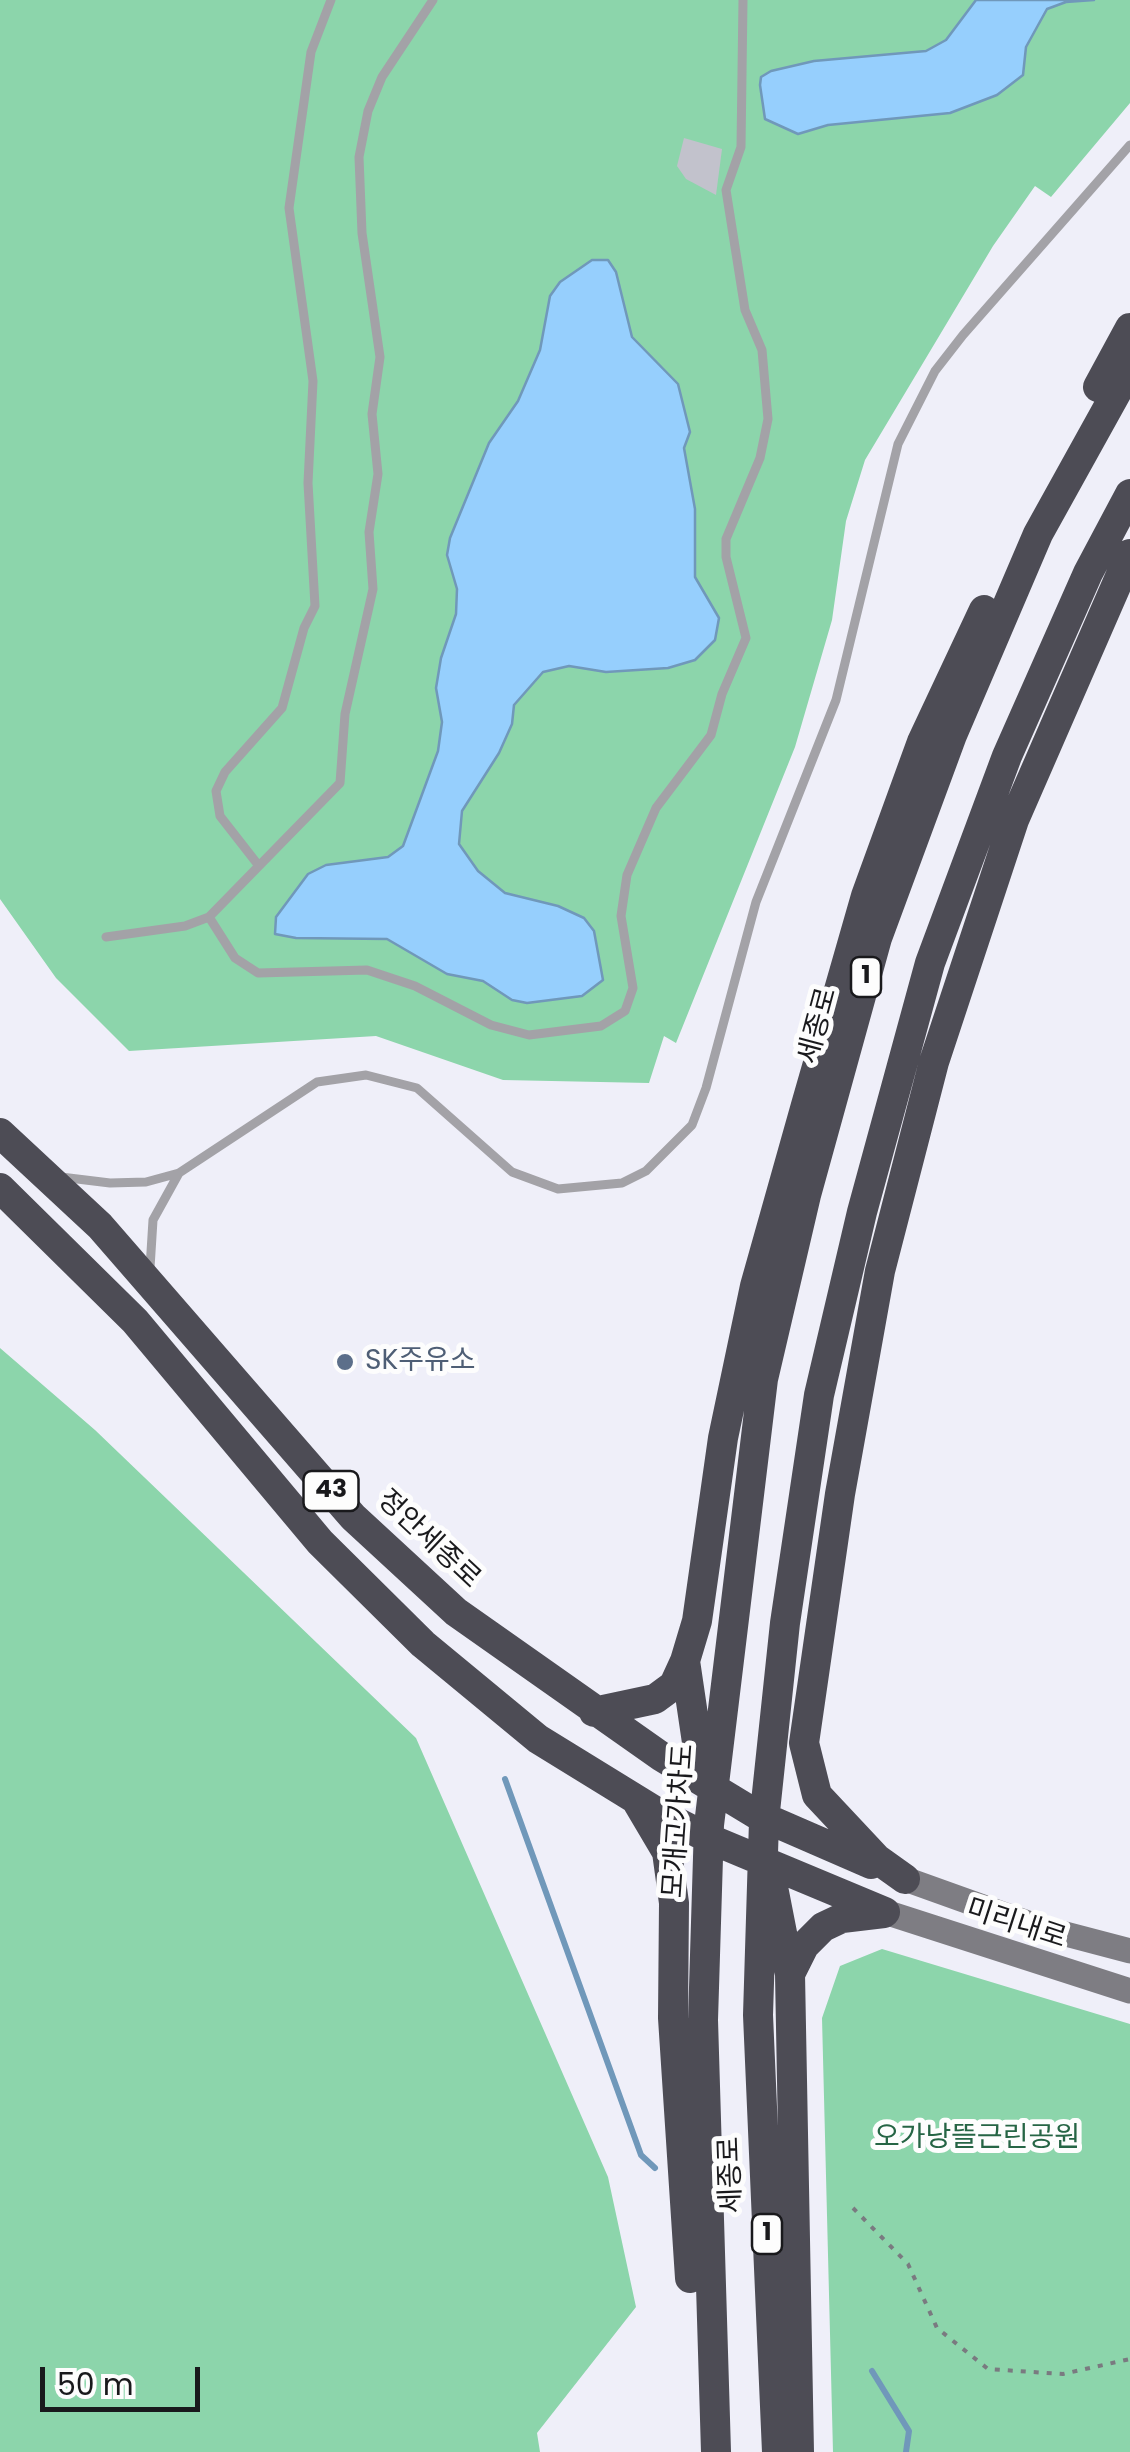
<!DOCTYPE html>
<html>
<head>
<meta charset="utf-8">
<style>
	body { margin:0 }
	#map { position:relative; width:1130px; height:2452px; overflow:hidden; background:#efeff9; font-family:Poppins,sans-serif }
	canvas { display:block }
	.scale { position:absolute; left:40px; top:2367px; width:160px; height:45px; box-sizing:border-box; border:5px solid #19191c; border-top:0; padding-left:12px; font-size:30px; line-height:35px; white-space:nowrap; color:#19191c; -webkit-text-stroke:8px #fdfdfd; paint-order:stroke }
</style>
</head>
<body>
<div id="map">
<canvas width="1130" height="2452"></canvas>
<div class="scale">50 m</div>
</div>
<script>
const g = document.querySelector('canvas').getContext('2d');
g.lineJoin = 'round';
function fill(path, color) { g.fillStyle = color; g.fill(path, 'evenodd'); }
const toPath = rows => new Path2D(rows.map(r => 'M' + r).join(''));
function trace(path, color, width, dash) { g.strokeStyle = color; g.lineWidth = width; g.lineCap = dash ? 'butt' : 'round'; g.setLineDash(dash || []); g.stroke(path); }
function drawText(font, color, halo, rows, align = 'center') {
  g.font = font + ' Poppins,"Noto Sans KR",sans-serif'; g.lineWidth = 10; g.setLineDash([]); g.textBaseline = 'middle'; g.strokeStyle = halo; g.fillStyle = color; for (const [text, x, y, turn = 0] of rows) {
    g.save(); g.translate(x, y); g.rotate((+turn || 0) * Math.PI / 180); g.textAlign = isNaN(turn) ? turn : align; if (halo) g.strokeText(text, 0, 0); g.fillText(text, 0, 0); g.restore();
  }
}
const green = toPath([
	[0,0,1130,0,1130,103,1051,197,1035,186,993,246,865,460,846,521,832,620,795,747,676,1043,664,1036,649,1083,503,1080,376,1036,129,1051,56,978,0,899],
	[0,1348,95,1430,416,1738,608,2177,636,2307,537,2433,540,2452,0,2452],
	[882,1949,1130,2024,1130,2452,833,2452,822,2018,840,1966]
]);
const water = toPath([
	[976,0,1094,0,1066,2,1047,9,1026,47,1023,75,997,95,950,113,828,125,798,134,765,119,760,85,761,77,771,71,814,61,926,51,946,40,976,0],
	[592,260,608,260,616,272,632,337,678,384,690,432,684,448,695,509,695,577,719,618,715,640,695,660,668,668,606,672,569,666,543,672,514,705,512,724,499,753,462,811,459,844,478,871,505,893,558,906,584,918,594,931,603,980,582,996,527,1003,512,1000,483,981,447,974,387,939,296,938,275,934,276,917,308,874,326,865,388,857,403,846,438,751,442,722,436,688,441,658,456,614,457,589,447,555,450,538,489,443,518,401,540,350,550,296,560,282,592,260]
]);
const stream = toPath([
	[505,1779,641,2155,655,2168],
	[872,2371,909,2431,906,2452]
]);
const building = toPath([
	[684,138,722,149,716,195,686,179,677,166]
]);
const path = toPath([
	[853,2208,908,2264,937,2328,988,2369,1063,2374,1130,2359]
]);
const lane = toPath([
	[259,866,220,816,216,791,225,772,282,708,304,628,315,606,308,483,313,381,289,208,311,52,331,0],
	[209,917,235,958,258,973,367,970,415,986,491,1025,529,1035,601,1026,625,1011,633,988,621,916,627,875,656,808,711,735,722,694,746,638,726,557,726,539,760,458,768,419,762,350,745,310,726,190,741,147,743,0],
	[106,937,185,926,209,917,340,783,345,714,373,589,369,532,378,474,372,414,380,357,362,233,359,157,368,111,382,77,433,0],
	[61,1177,110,1183,146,1182,179,1173,317,1082,366,1075,417,1088,512,1172,558,1189,622,1183,646,1171,692,1125,706,1088,756,902,836,700,898,444,935,371,963,335,1130,145],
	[150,1268,153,1220,179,1173]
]);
const secondary = toPath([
	[905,1879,1039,1927,1130,1951],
	[885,1912,1130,1991]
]);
const highway = toPath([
	[1098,387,1130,328],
	[0,1133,100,1226,353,1517,456,1612,662,1757,756,1814,871,1864],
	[0,1188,135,1321,320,1542,423,1644,538,1739,655,1811,710,1839,885,1912],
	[685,1661,698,1749,709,1774],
	[594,1712,655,1699,674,1685,685,1661,697,1621,723,1438,755,1286,806,1105,866,896,922,742,984,610],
	[638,1803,667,1852,674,1903,673,2018,690,2278],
	[905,1879,877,1859,817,1795,804,1743,840,1494,880,1271,934,1062,1014,820,1130,554],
	[772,1882,790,1974,799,2452],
	[790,1974,804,1946,823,1927,842,1918,884,1913],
	[716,2452,703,2020,709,1825,763,1379,806,1195,877,938,952,735,1038,534,1130,368],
	[777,2452,758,2015,764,1821,785,1623,819,1395,862,1212,930,963,1007,756,1088,573,1130,494]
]);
const markers = [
	[345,1362,10,"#5c6f8a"]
];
const shields = [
	[866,977,30],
	[331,1491,55],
	[767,2234,30]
];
const shieldNames = [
	["1",866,977],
	["43",331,1491],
	["1",767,2234]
];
const streetNames = [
	["세종로",819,1026,-75],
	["정안세종로",428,1540,43],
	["모개고가차도",680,1821,-86],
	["미리내로",1016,1925,18],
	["세종로",732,2175,-92]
];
const serviceNames = [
	["SK주유소",365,1362]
];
const parkNames = [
	["오가낭뜰근린공원",977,2139]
];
fill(green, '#8cd5ab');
fill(water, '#96cffd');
trace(water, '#7098ba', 2.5);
trace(stream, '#7098ba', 6);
fill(building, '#c2c2cc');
trace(path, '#7a7a80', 4, [5, 8]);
trace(lane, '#a3a2a7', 9);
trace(secondary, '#7e7d83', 25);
trace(highway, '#4d4c55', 30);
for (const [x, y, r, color] of markers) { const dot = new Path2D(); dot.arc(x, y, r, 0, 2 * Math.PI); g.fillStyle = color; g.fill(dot); trace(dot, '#fdfdfd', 4); }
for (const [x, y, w] of shields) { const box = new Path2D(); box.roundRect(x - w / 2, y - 20, w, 40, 8); g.fillStyle = '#fdfdfd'; g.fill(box); trace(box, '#19191c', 2.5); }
drawText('bold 25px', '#19191c', null, shieldNames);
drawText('28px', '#19191c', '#fdfdfd', streetNames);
drawText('28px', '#4e5e75', '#fdfdfd', serviceNames, 'left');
drawText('28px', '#266545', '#fdfdfd', parkNames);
</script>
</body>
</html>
